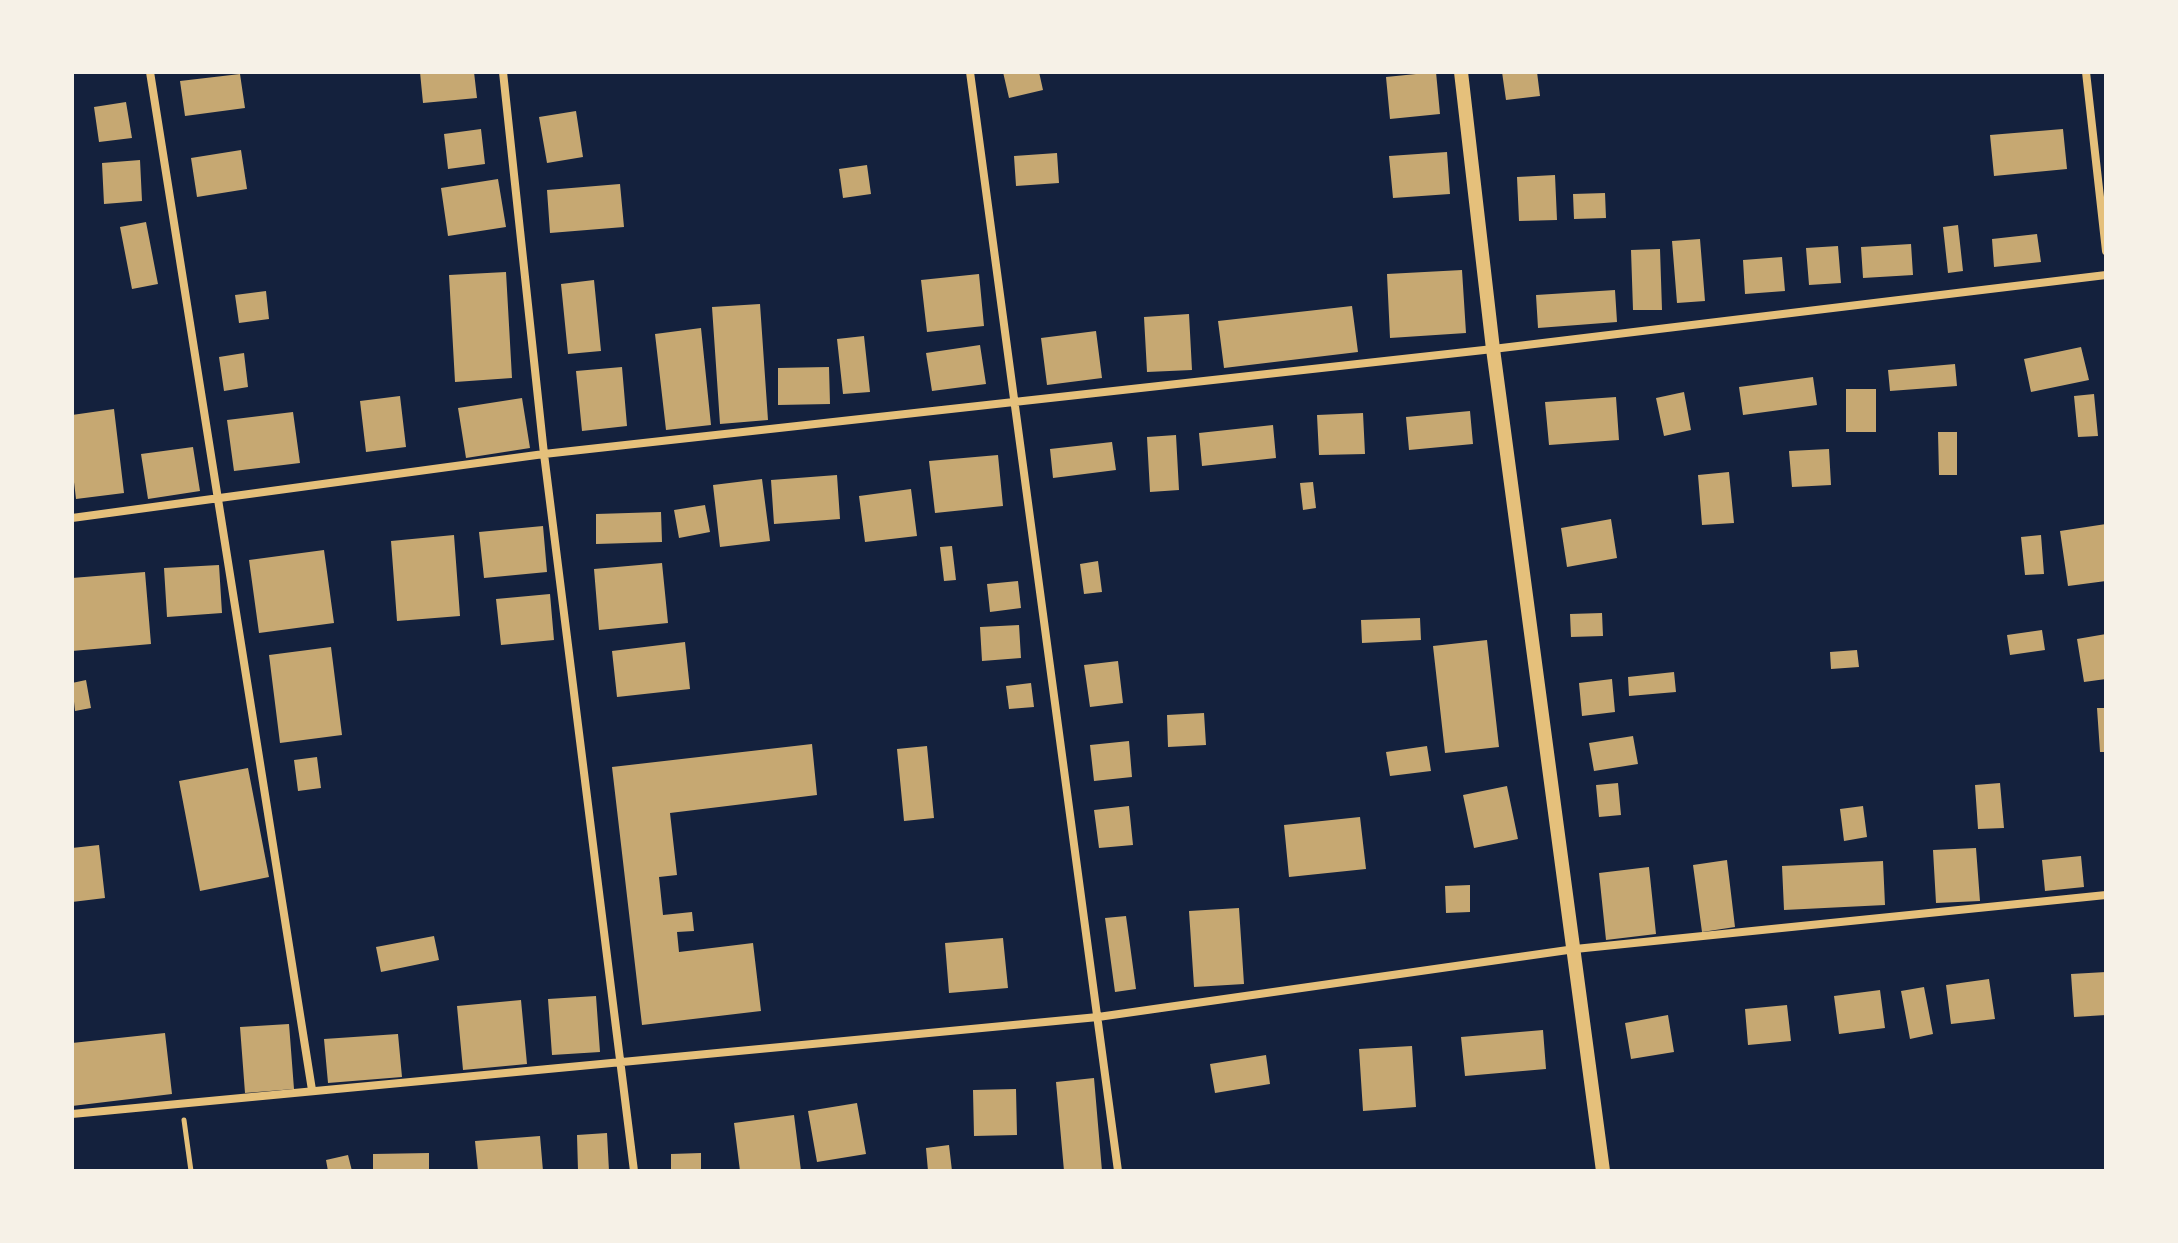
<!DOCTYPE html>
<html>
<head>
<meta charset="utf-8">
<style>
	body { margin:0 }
	#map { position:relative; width:2178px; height:1243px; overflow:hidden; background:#14213d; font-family:Overpass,sans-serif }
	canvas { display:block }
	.frame { position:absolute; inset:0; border:74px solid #f6f1e7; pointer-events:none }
</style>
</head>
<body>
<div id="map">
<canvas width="2178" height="1243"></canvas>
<div class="frame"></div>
</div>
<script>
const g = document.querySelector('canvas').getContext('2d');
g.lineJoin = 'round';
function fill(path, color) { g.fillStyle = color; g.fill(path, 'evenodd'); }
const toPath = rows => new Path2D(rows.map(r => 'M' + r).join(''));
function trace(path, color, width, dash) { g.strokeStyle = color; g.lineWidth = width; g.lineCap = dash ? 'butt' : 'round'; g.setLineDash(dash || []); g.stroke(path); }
const building = toPath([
	[420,72,474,72,477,98,423,103],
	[1003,72,1039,72,1043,90,1009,98],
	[1436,72,1440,114,1390,119,1386,77],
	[1502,72,1537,72,1540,96,1506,100],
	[240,74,245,108,185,116,180,81],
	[126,102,132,138,99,142,94,107],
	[576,111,583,157,547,163,539,117],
	[481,129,485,164,448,169,444,134],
	[2063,129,2067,169,1994,176,1990,135],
	[241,150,247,189,197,197,191,158],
	[1447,152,1450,194,1393,198,1389,156],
	[1057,153,1059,183,1016,186,1014,156],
	[140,160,142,201,104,204,102,163],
	[867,165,871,194,843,198,839,169],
	[1555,175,1557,220,1519,221,1517,177],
	[498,179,506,227,448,236,441,188],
	[620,184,624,227,550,233,547,190],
	[1605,193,1606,218,1574,219,1573,194],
	[146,222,158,284,132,289,120,227],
	[1958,225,1963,271,1948,273,1943,227],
	[2037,234,2041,262,1994,267,1992,239],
	[1700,239,1705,301,1677,303,1672,241],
	[1911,244,1913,275,1863,278,1861,247],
	[1838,246,1841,283,1809,285,1806,248],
	[1660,249,1662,310,1633,310,1631,250],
	[1782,257,1785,291,1745,294,1743,260],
	[1462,270,1466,333,1390,338,1387,274],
	[506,272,512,378,455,382,449,275],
	[979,274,984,326,927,332,921,280],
	[594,280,601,351,568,354,561,284],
	[1615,290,1617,322,1538,328,1536,295],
	[266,291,269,319,239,323,235,295],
	[760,304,768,420,720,424,712,307],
	[1352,306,1358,352,1224,368,1218,321],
	[1189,314,1192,370,1147,372,1144,317],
	[701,328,711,425,666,430,655,334],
	[1096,331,1102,378,1047,385,1041,338],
	[864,336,870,392,843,394,837,339],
	[980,345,986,384,932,391,926,353],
	[2081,347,2089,380,2031,392,2024,359],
	[244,353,248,387,224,391,219,357],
	[1955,364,1957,386,1890,391,1888,370],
	[622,367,627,426,582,431,576,371],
	[829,367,830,404,778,405,778,368],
	[1813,377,1817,405,1743,415,1739,387],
	[1846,389,1876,389,1876,432,1846,432],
	[1684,392,1691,430,1664,436,1656,398],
	[2094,394,2098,436,2078,437,2074,396],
	[400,396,406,447,366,452,360,401],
	[1616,397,1619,440,1549,445,1545,402],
	[522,398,530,448,466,458,458,408],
	[114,409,124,493,76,499,72,465,72,415],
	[1470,411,1473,444,1409,450,1406,417],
	[293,412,300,463,234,471,227,420],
	[1363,413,1365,454,1319,455,1317,415],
	[1273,425,1276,458,1202,466,1199,433],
	[1938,432,1957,432,1957,475,1939,475],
	[1176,435,1179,490,1150,492,1147,437],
	[1112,442,1116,470,1053,478,1050,449],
	[193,447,200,491,148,499,141,454],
	[1829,449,1831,485,1792,487,1789,451],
	[998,455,1003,506,935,513,929,461],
	[1729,472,1734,523,1702,525,1698,475],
	[837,475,840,519,774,524,771,480],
	[762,479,770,541,720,547,713,485],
	[1313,482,1316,508,1303,510,1300,483],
	[911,489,917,536,865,542,859,496],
	[705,505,710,532,679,538,674,510],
	[661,512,662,542,596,544,596,514],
	[1611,519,1617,558,1567,567,1561,528],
	[2106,524,2106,581,2068,586,2060,531],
	[543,526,547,572,484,578,479,532],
	[454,535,460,616,397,621,391,541],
	[2041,535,2044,574,2025,575,2021,537],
	[952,546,956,580,944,581,940,547],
	[324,550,334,623,259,633,249,560],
	[1098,561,1102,592,1084,594,1080,564],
	[662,563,668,623,599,630,594,569],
	[219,565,222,613,167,617,164,568],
	[145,572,151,644,72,651,72,578],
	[1018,581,1021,608,990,612,987,584],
	[550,594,554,640,501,645,496,599],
	[1602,613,1603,636,1571,637,1570,614],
	[1420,618,1421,640,1362,643,1361,620],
	[1019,625,1021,658,982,661,980,627],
	[2042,630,2045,650,2010,655,2007,635],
	[2106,634,2106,679,2084,682,2077,639],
	[1487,640,1499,747,1445,753,1433,646],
	[685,642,690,689,617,697,612,651],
	[331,647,342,735,280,743,269,655],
	[1857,650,1859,667,1831,669,1830,652],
	[1118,661,1123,703,1090,707,1084,665],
	[1674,672,1676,692,1629,696,1628,677],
	[1612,679,1615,712,1582,716,1579,683],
	[86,680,91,708,75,711,72,683],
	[1031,683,1034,707,1009,709,1006,686],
	[2097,708,2106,708,2106,752,2100,752],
	[1204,713,1206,745,1168,747,1167,715],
	[1633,736,1638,764,1594,771,1589,743],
	[1129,741,1132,777,1094,781,1090,745],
	[812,744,817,795,670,813,677,875,659,877,663,915,692,912,694,931,677,932,679,952,753,943,761,1011,642,1025,612,767],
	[927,746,934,818,904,821,897,749],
	[1427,746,1431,771,1390,776,1386,752],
	[317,757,321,788,298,791,294,760],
	[248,768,269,877,200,891,179,781],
	[1618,783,1621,815,1599,817,1596,785],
	[2000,783,2004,828,1978,829,1975,785],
	[1507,786,1518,839,1474,848,1463,795],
	[1129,806,1133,845,1099,848,1094,810],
	[1863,806,1867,837,1844,841,1840,809],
	[1360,817,1366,869,1289,877,1284,825],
	[99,845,105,898,72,902,72,848],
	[1976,848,1980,901,1936,903,1933,850],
	[2081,856,2084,887,2045,891,2042,860],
	[1727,860,1735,927,1702,932,1693,865],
	[1883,861,1885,905,1784,910,1782,866],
	[1649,867,1656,934,1606,940,1599,873],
	[1470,885,1470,912,1446,913,1445,886],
	[1239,908,1244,984,1194,987,1189,911],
	[1126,916,1136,989,1115,992,1105,918],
	[434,936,439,960,381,972,376,947],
	[1003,938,1008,988,949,993,945,943],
	[2106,972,2106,1015,2074,1017,2071,974],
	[1989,979,1995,1019,1951,1024,1946,985],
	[1924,987,1933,1034,1910,1039,1901,991],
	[1880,990,1885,1028,1839,1034,1834,996],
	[596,996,600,1052,552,1055,548,999],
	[521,1000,527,1064,463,1070,457,1006],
	[1787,1005,1791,1041,1748,1045,1745,1009],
	[1668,1015,1674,1052,1631,1059,1625,1023],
	[289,1024,294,1089,245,1093,240,1027],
	[1543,1030,1546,1069,1465,1076,1461,1037],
	[165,1033,172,1094,72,1106,72,1043],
	[398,1034,402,1077,328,1083,324,1039],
	[1412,1046,1416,1107,1363,1111,1359,1049],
	[1266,1055,1270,1084,1215,1093,1210,1064],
	[1094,1078,1102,1171,1064,1171,1056,1082],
	[1016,1089,1017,1135,974,1136,973,1090],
	[857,1103,866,1154,817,1162,808,1111],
	[794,1115,801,1171,740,1171,734,1123],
	[607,1133,609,1171,578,1171,577,1135],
	[540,1136,543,1171,478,1171,475,1141],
	[949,1145,952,1171,928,1171,926,1148],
	[429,1153,429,1171,373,1171,373,1154],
	[701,1153,701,1171,671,1171,671,1154],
	[348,1155,352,1171,328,1171,326,1160]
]);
const path = toPath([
	[184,1120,191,1171]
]);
const minor = toPath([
	[150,72,312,1090],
	[503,72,544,454,634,1171],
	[970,72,1118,1171],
	[2086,72,2106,251],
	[72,518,544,454,1493,349,2106,275],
	[72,1114,1098,1017,1575,949,2106,895]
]);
const tertiary = toPath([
	[1461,72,1493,349,1603,1171]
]);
fill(building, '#c6a872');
trace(path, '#e5c07b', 5);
trace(minor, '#e5c07b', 8);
trace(tertiary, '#e5c07b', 14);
</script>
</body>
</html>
